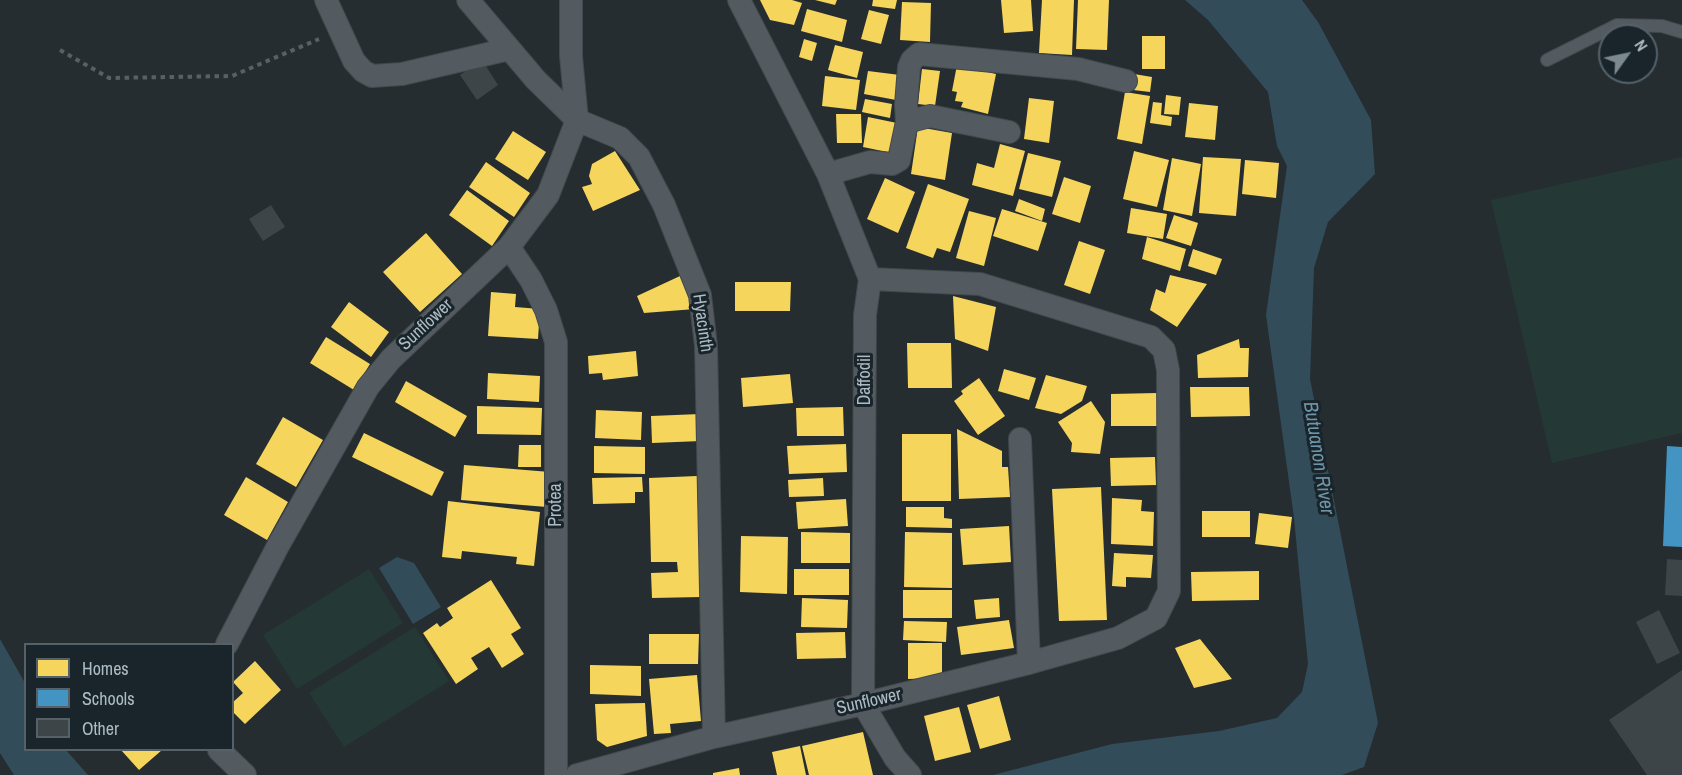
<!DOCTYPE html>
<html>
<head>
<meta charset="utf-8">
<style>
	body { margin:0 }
	#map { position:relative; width:1682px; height:775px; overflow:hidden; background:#252d31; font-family:"Archivo Narrow",sans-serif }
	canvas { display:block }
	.legend { position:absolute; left:24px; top:643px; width:210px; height:108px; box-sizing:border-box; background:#19252b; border:2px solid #546168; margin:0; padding:8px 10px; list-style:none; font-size:18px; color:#adbbc4 }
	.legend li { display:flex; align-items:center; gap:12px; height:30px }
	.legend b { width:30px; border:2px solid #546168 }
	.north { position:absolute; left:1598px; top:24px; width:60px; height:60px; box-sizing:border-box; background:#19252b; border:2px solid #546168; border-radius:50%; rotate:57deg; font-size:16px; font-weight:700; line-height:24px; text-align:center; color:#adbbc4 }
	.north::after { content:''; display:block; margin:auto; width:21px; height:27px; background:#7d8991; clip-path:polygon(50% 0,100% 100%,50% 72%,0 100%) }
</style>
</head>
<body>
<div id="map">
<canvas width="1682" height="775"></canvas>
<ul class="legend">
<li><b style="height:16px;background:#f6d55c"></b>Homes</li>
<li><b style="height:16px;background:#4393c3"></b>Schools</li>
<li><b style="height:16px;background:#3e4549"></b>Other</li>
</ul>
<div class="north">N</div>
</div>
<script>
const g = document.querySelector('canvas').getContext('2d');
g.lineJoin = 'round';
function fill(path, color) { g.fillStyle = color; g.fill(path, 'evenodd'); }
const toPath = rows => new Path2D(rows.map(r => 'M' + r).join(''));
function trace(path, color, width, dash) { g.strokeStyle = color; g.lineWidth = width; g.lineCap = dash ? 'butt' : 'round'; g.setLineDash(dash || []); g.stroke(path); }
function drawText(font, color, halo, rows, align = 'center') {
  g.font = font + ' "Archivo Narrow",sans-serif'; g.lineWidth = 6; g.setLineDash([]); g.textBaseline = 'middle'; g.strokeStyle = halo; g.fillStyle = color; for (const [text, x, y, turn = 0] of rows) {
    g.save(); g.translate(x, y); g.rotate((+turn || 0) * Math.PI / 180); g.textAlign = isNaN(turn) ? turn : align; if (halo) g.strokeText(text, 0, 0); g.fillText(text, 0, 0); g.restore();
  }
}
const green = toPath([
	[1682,157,1682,433,1552,463,1491,200],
	[369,569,403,623,297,689,263,635],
	[415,627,449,681,344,747,309,693]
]);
const water = toPath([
	[1185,0,1302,0,1318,22,1371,120,1375,174,1328,222,1314,268,1310,379,1378,723,1364,767,1342,775,993,775,1112,744,1219,731,1277,718,1302,692,1308,664,1294,518,1266,315,1287,166,1277,146,1268,92,1208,20],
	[397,557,414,563,441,607,413,624,379,568],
	[0,639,25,683,26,750,66,750,88,775,14,775,0,753]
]);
const homes = toPath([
	[760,0,792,0,802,3,794,25,770,20],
	[815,0,837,0,835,5],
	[873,0,897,0,895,9,872,6],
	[1001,0,1031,0,1033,31,1004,33],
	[1042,0,1074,0,1072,55,1039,53],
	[1078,0,1109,0,1107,50,1076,49],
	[902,2,931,3,930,42,900,40],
	[807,9,847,20,842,42,801,31],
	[869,10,889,15,881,44,861,39],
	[1142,36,1165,36,1165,69,1142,69],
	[804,39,817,43,812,61,799,57],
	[835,45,863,52,857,78,828,70],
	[957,65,996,74,988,114,961,107,963,102,955,101,957,92,952,91],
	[922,69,940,71,935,106,918,104],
	[868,71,900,75,896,100,864,94],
	[1128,73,1152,77,1150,92,1125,89],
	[825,76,860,80,856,110,822,106],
	[1125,92,1150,96,1142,144,1117,139],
	[1166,95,1181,97,1179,115,1164,114],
	[1029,98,1054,101,1049,143,1024,139],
	[865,99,892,104,890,118,862,112],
	[1153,102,1162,103,1161,115,1172,117,1171,126,1150,123],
	[1189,103,1218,106,1215,140,1185,137],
	[836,114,861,114,862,143,837,143],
	[868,117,897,123,892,153,863,147],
	[918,127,952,133,945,180,911,174],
	[513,131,546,152,528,180,495,159],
	[1000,144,1025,151,1013,196,972,185,977,163,994,168],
	[615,151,640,190,593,211,582,187,592,184,589,176,592,164],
	[1134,151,1169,160,1157,207,1123,199],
	[1028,153,1061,161,1052,197,1019,189],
	[1203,157,1241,159,1236,216,1199,213],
	[1172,158,1201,164,1192,216,1163,210],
	[1245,160,1279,163,1276,198,1242,194],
	[486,162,530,193,514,217,469,187],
	[1064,177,1091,186,1080,223,1052,214],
	[885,178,915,192,898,233,867,219],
	[928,184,969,199,950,252,937,248,933,258,906,248],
	[467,190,509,221,492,246,449,215],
	[1019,199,1045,209,1042,221,1015,211],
	[1131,208,1167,214,1163,239,1127,233],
	[1002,209,1047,223,1038,251,993,236],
	[969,211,996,218,984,266,956,258],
	[1174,215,1198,223,1191,246,1166,238],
	[426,233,462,274,420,312,383,272],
	[1147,237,1186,249,1180,271,1142,259],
	[1079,241,1105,250,1090,294,1064,285],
	[1193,249,1222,259,1216,275,1188,266],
	[1170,275,1207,284,1177,327,1150,310,1156,289,1165,293],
	[680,276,695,309,644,313,637,296],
	[735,282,791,282,790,311,735,311],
	[491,292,516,294,515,307,540,309,538,339,488,336],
	[953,296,996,307,988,351,955,339],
	[349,302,389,332,371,357,331,327],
	[326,337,370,364,354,390,310,363],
	[1239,339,1240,348,1249,348,1248,377,1198,378,1197,355],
	[907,343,951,343,952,388,908,388],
	[636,351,638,376,603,380,602,373,589,374,588,356],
	[1004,369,1036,378,1029,400,998,391],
	[488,373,540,376,539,402,487,399],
	[790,374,793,403,743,407,741,378],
	[1046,375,1087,386,1082,401,1061,414,1035,408],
	[979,378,1005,416,978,435,954,401,963,394,961,391],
	[406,381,467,416,455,437,395,402],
	[1190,387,1249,387,1250,416,1191,417],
	[1157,393,1158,426,1111,426,1111,394],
	[1091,401,1105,422,1100,454,1071,452,1072,443,1058,422],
	[477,406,542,408,541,435,477,434],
	[843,407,844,436,797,436,796,408],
	[596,410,642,412,641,440,595,438],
	[700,414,701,441,652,443,651,416],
	[283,417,323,440,296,487,256,464],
	[957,429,1002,451,1002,467,1008,467,1010,497,959,499],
	[364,433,444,472,432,496,352,457],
	[902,434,951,434,951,501,902,501],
	[846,444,847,472,789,474,787,446],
	[519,445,541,445,541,467,518,467],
	[594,446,645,447,645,474,594,473],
	[1155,457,1156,485,1111,486,1110,458],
	[464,465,550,472,547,507,461,500],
	[697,476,701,597,652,598,651,573,678,572,677,562,651,562,649,478],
	[246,477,288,502,267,540,224,515],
	[642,477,643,492,635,492,635,503,593,504,592,478],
	[823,478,824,496,789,497,788,480],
	[1101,487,1107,620,1059,621,1052,489],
	[1112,498,1142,500,1141,511,1154,512,1153,546,1111,544],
	[846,499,848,526,798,529,796,502],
	[448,501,540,512,534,566,516,564,517,557,462,551,461,559,442,557],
	[906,507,944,507,944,518,952,519,952,528,906,527],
	[1202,511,1250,511,1250,537,1202,537],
	[1259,513,1292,517,1288,548,1255,544],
	[1009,526,1011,562,963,565,960,529],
	[801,532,850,533,850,563,801,563],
	[905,532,952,533,952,588,904,587],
	[741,536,788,537,787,594,740,592],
	[1114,553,1153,555,1151,578,1126,577,1126,587,1112,586],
	[794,569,849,569,849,595,794,595],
	[1259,571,1259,600,1192,601,1191,572],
	[491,580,521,628,511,634,524,654,502,668,489,647,471,658,478,669,456,684,423,633,437,623,440,627,453,618,447,608],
	[903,590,952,590,952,618,903,618],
	[802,598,848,600,847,628,801,627],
	[999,598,1000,617,976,619,974,600],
	[1009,620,1014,648,961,655,957,627],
	[904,621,947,622,946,642,903,640],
	[845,632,846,658,797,659,796,633],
	[649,634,699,634,698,664,649,664],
	[1200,639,1232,679,1194,688,1175,648],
	[908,643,942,643,942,678,908,679],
	[255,661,281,690,245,724,232,711,232,703,243,693,233,682],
	[590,665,641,666,641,696,590,694],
	[697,675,701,721,670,724,671,733,654,734,649,679],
	[999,696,1011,740,980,749,967,705],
	[645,703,647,736,607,747,597,740,595,704],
	[959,707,971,752,935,761,924,716],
	[863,732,873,775,809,775,802,746],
	[800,746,806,775,777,775,772,752],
	[121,750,162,750,139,770],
	[739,768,740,775,713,775,713,773]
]);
const schools = toPath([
	[1667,446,1682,447,1682,547,1663,546]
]);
const building = toPath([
	[482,60,498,85,477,100,460,75],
	[271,205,285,227,263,241,249,219],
	[1667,559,1682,560,1682,596,1665,595],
	[1659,610,1680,653,1657,664,1636,622],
	[1682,670,1682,775,1647,775,1609,720]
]);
const path = toPath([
	[60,50,109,78,232,76,319,39]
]);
const lane = toPath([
	[1547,60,1617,25,1662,26,1682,32]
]);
const street = toPath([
	[326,0,354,61,363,71,372,76,402,74,509,49],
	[468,0,536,80,577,120,620,138,639,157,664,205,700,295,706,346,714,737],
	[739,0,828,174,870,279,865,315,863,704,895,758,910,775],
	[907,122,930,116,1009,132],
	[828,174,870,162,892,164,899,160,907,122,906,105,909,67,912,60,919,54,1078,69,1126,81],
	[509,247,531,280,546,310,556,342,556,775],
	[1020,439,1029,663],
	[227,644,279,544,368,387,391,359,509,247,548,195,577,120,571,56,571,0],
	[219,750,245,775],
	[577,775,714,737,863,704,1029,663,1118,638,1156,618,1169,591,1168,370,1164,350,1151,337,980,284,870,279]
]);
const streetNames = [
	["Hyacinth",702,323,82],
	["Sunflower",426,325,-43],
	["Daffodil",865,380,-90],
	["Protea",556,505,-90],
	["Sunflower",869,702,-13]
];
const waterNames = [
	["Butuanon River",1318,458,81]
];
fill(green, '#243935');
fill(water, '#324c5a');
fill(homes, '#f6d55c');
fill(schools, '#4393c3');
fill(building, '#3e4549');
trace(lane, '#42494c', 14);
trace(street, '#42494c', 24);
trace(path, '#586063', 4, [4.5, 4.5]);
trace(lane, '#545b60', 12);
trace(street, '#545b60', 22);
drawText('18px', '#adbbc4', '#19252b', streetNames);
drawText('italic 20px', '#6e95a8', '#19252b', waterNames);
</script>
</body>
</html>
